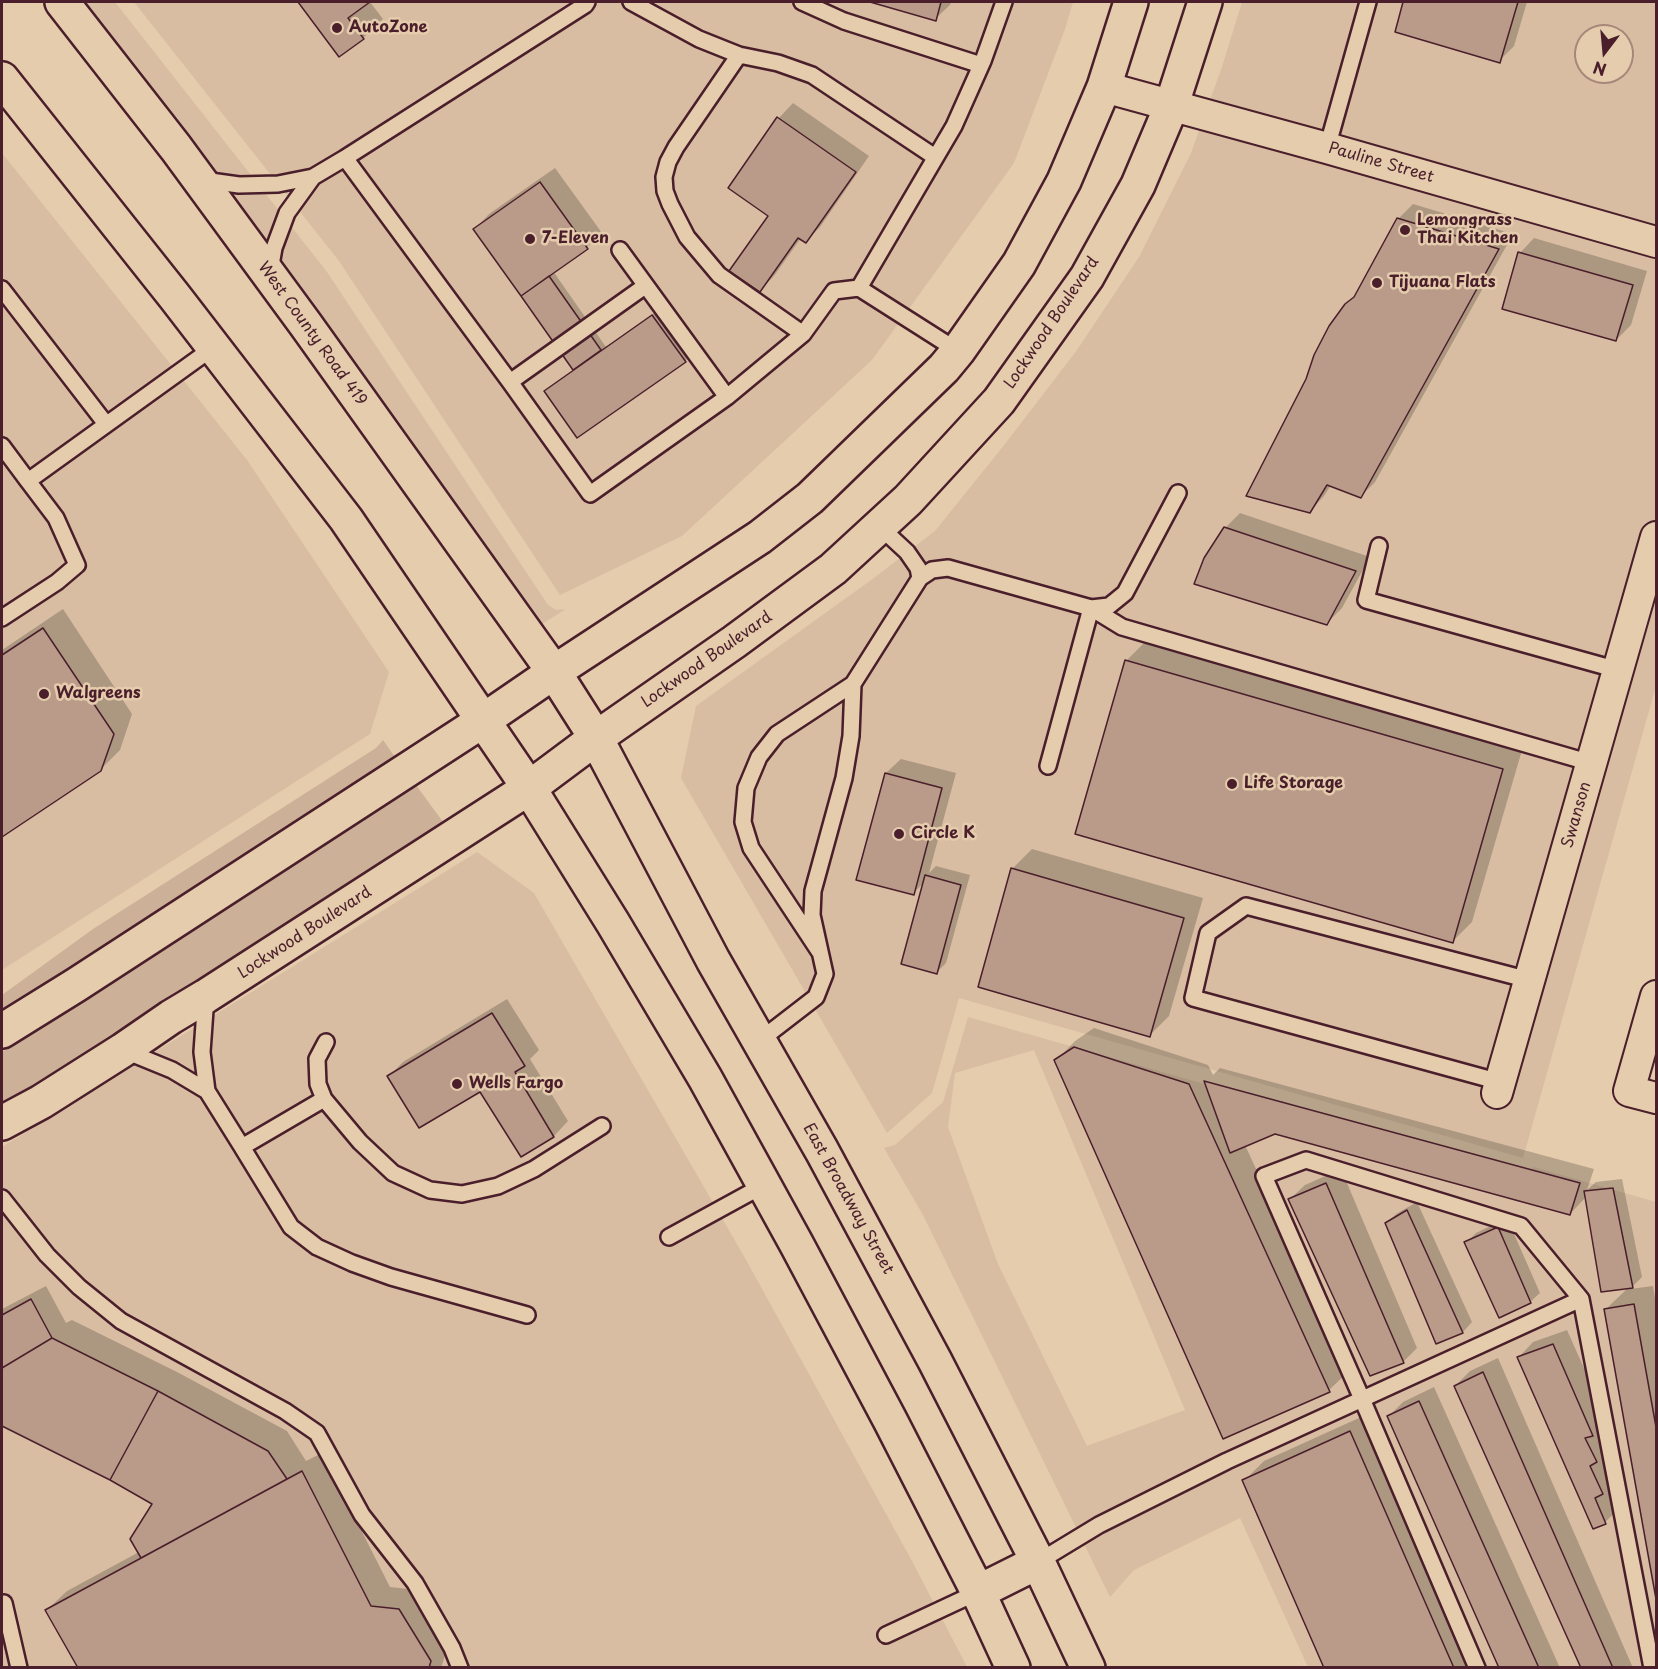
<!DOCTYPE html>
<html>
<head>
<meta charset="utf-8">
<style>
	body { margin:0 }
	#map { position:relative; width:1658px; height:1669px; overflow:hidden; background:#e5ccad; font-family:"Playpen Sans",sans-serif }
	canvas { display:block }
	.frame { position:absolute; inset:0; border:3px solid #4a1f2b; pointer-events:none }
	.north { position:absolute; left:1574px; top:24px; width:60px; height:60px; box-sizing:border-box; background:#e5ccad; border:2px solid #a78779; border-radius:50%; rotate:196deg; font-size:16px; font-weight:700; line-height:24px; text-align:center; color:#4a1f2b }
	.north::after { content:''; display:block; margin:auto; width:21px; height:27px; background:#4a1f2b; clip-path:polygon(50% 0,100% 100%,50% 72%,0 100%) }
</style>
</head>
<body>
<div id="map">
<canvas width="1658" height="1669"></canvas>
<div class="frame"></div>
<div class="north">N</div>
</div>
<script>
const g = document.querySelector('canvas').getContext('2d');
g.lineJoin = 'round';
function fill(path, color) { g.fillStyle = color; g.fill(path, 'evenodd'); }
const toPath = rows => new Path2D(rows.map(r => 'M' + r).join(''));
function trace(path, color, width, dash) { g.strokeStyle = color; g.lineWidth = width; g.lineCap = dash ? 'butt' : 'round'; g.setLineDash(dash || []); g.stroke(path); }
function drawText(font, color, halo, rows, align = 'center') {
  g.font = font + ' "Playpen Sans",sans-serif'; g.lineWidth = 5; g.setLineDash([]); g.textBaseline = 'middle'; g.strokeStyle = halo; g.fillStyle = color; for (const [text, x, y, turn = 0] of rows) {
    g.save(); g.translate(x, y); g.rotate((+turn || 0) * Math.PI / 180); g.textAlign = isNaN(turn) ? turn : align; if (halo) g.strokeText(text, 0, 0); g.fillText(text, 0, 0); g.restore();
  }
}
const built = toPath([
	[85,2,115,2,327,272,548,605,556,610,566,609,542,624,320,312,189,135],
	[134,2,1073,2,1065,29,1014,163,872,360,682,536,560,595,339,261],
	[1242,2,1656,2,1656,686,1523,1158,959,998,932,1093,887,1133,681,778,696,706,874,578,935,531,1005,444,1077,350,1139,257,1191,153,1222,67],
	[1586,36,1622,36,1622,72,1586,72],
	[2,153,247,460,389,672,370,734,2,970],
	[477,852,534,893,745,1258,912,1561,967,1667,2,1668,2,1147],
	[968,1017,1519,1173,1528,1172,1534,1167,1656,1202,1656,1667,1308,1667,1240,1518,1134,1570,1110,1597,923,1215,884,1148,895,1145,943,1102],
	[1034,1050,1185,1410,1087,1446,998,1264,948,1127,955,1073]
]);
const green = toPath([
	[383,740,395,757,69,969,2,1010,2,995,93,929,376,748],
	[416,785,443,822,199,980,178,992,177,991,149,1009,149,1010,116,1034,34,1086,2,1103,2,1052,84,1001]
]);
const shadow = toPath([
	[300,2,370,2,383,19,363,38,340,55],
	[876,2,951,2,950,5,935,19],
	[1405,2,1527,2,1514,46,1499,61,1396,30],
	[793,103,869,156,820,227,806,241,801,238,774,276,760,290,770,215,730,188,779,118],
	[555,168,602,233,587,247,553,271,606,347,657,311,689,357,685,361,575,370,475,229,489,214],
	[1413,204,1513,234,1375,482,1361,496,1331,485,1324,496,1310,511,1307,380,1357,294,1398,219],
	[1534,238,1647,271,1631,325,1616,340,1520,253],
	[1240,513,1370,557,1342,608,1327,623,1225,528],
	[63,609,132,714,120,750,100,770,2,835,2,650],
	[1146,641,1522,750,1472,922,1453,941,1126,661],
	[901,759,956,773,929,873,936,866,970,875,946,963,937,972,925,882,913,893,858,879,886,773],
	[1032,849,1203,898,1169,1016,1150,1035,1012,869],
	[507,999,539,1050,530,1059,568,1121,554,1136,521,1155,481,1089,389,1076,403,1062],
	[1094,1028,1208,1065,1213,1075,1220,1068,1594,1169,1587,1190,1596,1182,1622,1179,1642,1277,1630,1289,1653,1286,1656,1304,1656,1591,1606,1309,1628,1288,1586,1193,1584,1199,1570,1214,1275,1132,1245,1145,1349,1371,1329,1390,1056,1061,1075,1041],
	[1341,1169,1417,1348,1403,1362,1290,1199,1305,1185],
	[1417,1202,1472,1322,1463,1332,1437,1342,1386,1224,1396,1214],
	[1507,1218,1540,1293,1530,1302,1466,1243,1476,1233],
	[46,1286,66,1323,72,1320,177,1372,287,1431,306,1461,322,1453,390,1587,418,1590,450,1640,441,1668,79,1668,47,1610,67,1591,139,1552,154,1503,110,1479,2,1424,2,1309],
	[1567,1330,1607,1420,1620,1508,1605,1522,1594,1527,1519,1357,1533,1342],
	[1498,1358,1633,1668,1583,1668,1455,1386,1470,1371],
	[1434,1387,1560,1668,1500,1668,1388,1417,1403,1402],
	[1370,1413,1481,1668,1326,1668,1244,1481,1264,1461]
]);
const building = toPath([
	[298,2,370,2,348,18,364,39,339,57,298,2],
	[870,2,941,2,936,21,870,2],
	[1403,2,1518,2,1500,63,1395,32,1403,2],
	[777,117,856,172,806,243,798,238,760,292,729,271,768,216,728,188,777,117],
	[540,182,588,249,521,296,473,229,540,182],
	[1397,218,1499,249,1361,498,1327,485,1310,513,1246,496,1306,379,1314,355,1329,326,1345,304,1354,297,1397,218],
	[1518,252,1633,285,1616,341,1502,309,1518,252],
	[549,276,601,350,573,370,521,296,549,276],
	[652,315,686,362,577,438,544,391,652,315],
	[1224,527,1356,571,1327,625,1194,584,1204,558,1224,527],
	[43,628,114,734,101,771,2,837,2,655,43,628],
	[1125,660,1503,769,1453,943,1075,834,1125,660],
	[885,773,942,788,914,895,856,880,885,773],
	[1011,868,1184,918,1150,1037,978,987,1011,868],
	[925,875,961,885,937,974,901,964,925,875],
	[492,1013,525,1066,515,1072,554,1137,521,1157,480,1092,419,1128,387,1076,492,1013],
	[1074,1047,1189,1084,1330,1392,1223,1439,1054,1060,1074,1047],
	[1204,1081,1580,1183,1570,1215,1275,1134,1230,1153,1204,1081],
	[1326,1183,1404,1363,1370,1376,1288,1199,1326,1183],
	[1613,1188,1633,1288,1601,1292,1584,1191,1613,1188],
	[1407,1210,1463,1333,1436,1344,1385,1223,1407,1210],
	[1498,1227,1531,1303,1499,1318,1464,1242,1498,1227],
	[31,1299,52,1338,2,1368,2,1315,31,1299],
	[1634,1304,1656,1427,1656,1599,1604,1309,1634,1304],
	[52,1338,158,1391,110,1480,2,1426,2,1368,52,1338],
	[1553,1344,1593,1436,1585,1438,1597,1462,1590,1466,1603,1494,1595,1498,1606,1524,1593,1529,1517,1357,1553,1344],
	[1483,1372,1613,1668,1581,1668,1454,1386,1483,1372],
	[158,1391,268,1451,287,1479,141,1558,130,1539,152,1504,110,1480,158,1391],
	[1419,1401,1539,1668,1499,1668,1387,1416,1419,1401],
	[1350,1431,1454,1668,1324,1668,1242,1480,1350,1431],
	[302,1471,371,1606,399,1609,431,1661,429,1668,78,1668,45,1610,302,1471]
]);
const lane = toPath([
	[631,2,699,39,739,55,778,63,812,75,935,157],
	[802,2,844,21,981,65],
	[739,55,676,147,668,162,664,177,665,191,670,204,687,237,719,275,803,334],
	[1327,148,1368,2],
	[345,158,585,5,587,2],
	[203,180,239,185,278,184,313,177,345,158,510,382,590,494,727,397,803,334,834,291,859,288,958,351],
	[620,250,727,397],
	[270,271,274,248,287,213,313,177],
	[859,288,954,126,983,61,1004,2],
	[2,289,106,424],
	[510,382,645,286],
	[2,446,28,481],
	[879,526,907,552,918,568,920,578],
	[1379,546,1366,600,1618,670],
	[1091,608,1109,606,1125,593,1178,493],
	[2,618,57,582,77,565,56,518,28,481,214,347],
	[1048,766,1091,608],
	[819,951,751,848,743,822,746,788,759,757,777,734,853,684,920,578,932,570,948,568,1091,608,1122,627,1591,763],
	[759,1041,816,997,825,974,812,915,813,891,844,778,851,736,853,684],
	[123,1050,172,1070,207,1091,202,1052,206,996],
	[1500,1082,1193,998,1208,933,1246,906,1529,980],
	[207,1091,242,1147,324,1099,318,1084,317,1059,326,1042],
	[324,1099,360,1142,393,1173,430,1190,462,1194,498,1186,534,1169,602,1126],
	[242,1147,291,1227,317,1247,352,1263,391,1277,527,1315],
	[2,1198,47,1255,79,1287,121,1321,285,1411,317,1433,362,1515,415,1583,452,1648,460,1668],
	[669,1237,764,1185],
	[1038,1562,1099,1525,1227,1461,1581,1299],
	[4,1603,19,1668],
	[886,1635,978,1592],
	[1477,1668,1362,1399,1264,1176,1306,1160,1521,1226,1581,1299,1652,1668]
]);
const street = toPath([
	[1104,87,1327,148,1656,242],
	[1656,996,1629,1091,1656,1098],
	[1497,1093,1656,537]
]);
const secondary = toPath([
	[62,2,176,148,306,325,554,672,596,738,713,960,822,1151,935,1361,1038,1562,1088,1668],
	[2,79,175,297,346,519,529,788,613,923,705,1078,797,1245,890,1420,978,1592,1013,1668],
	[2,1031,76,985,484,720,554,672,760,537,810,498,944,368,958,351,1019,264,1064,181,1104,87,1131,2],
	[2,1123,41,1102,123,1050,171,1017,206,996,529,788,596,738,734,642,833,569,908,500,999,401,1087,277,1138,185,1171,107,1205,2],
	[978,1592,1038,1562]
]);
const markers = [
	[337,28,6,"#4a1f2b"],
	[1405,230,6,"#4a1f2b"],
	[530,239,6,"#4a1f2b"],
	[1377,283,6,"#4a1f2b"],
	[44,694,6,"#4a1f2b"],
	[1232,784,6,"#4a1f2b"],
	[899,834,6,"#4a1f2b"],
	[457,1084,6,"#4a1f2b"]
];
const poiNames = [
	["AutoZone",349,28],
	["Lemongrass",1417,221],
	["Thai Kitchen",1417,239],
	["7-Eleven",542,239],
	["Tijuana Flats",1389,283],
	["Walgreens",56,694],
	["Life Storage",1244,784],
	["Circle K",911,834],
	["Wells Fargo",469,1084]
];
const streetNames = [
	["Pauline Street",1381,163,16],
	["Lockwood Boulevard",1052,323,-56],
	["West County Road 419",312,334,54],
	["Lockwood Boulevard",707,660,-35],
	["Swanson",1577,815,-74],
	["Lockwood Boulevard",305,933,-33],
	["East Broadway Street",848,1199,61]
];
fill(built, '#d8bda2');
fill(green, '#ccb098');
fill(shadow, '#0003');
fill(building, '#ba9b89');
trace(building, '#4a1f2b', 1.5);
trace(lane, '#4a1f2b', 20);
trace(street, '#4a1f2b', 34);
trace(secondary, '#4a1f2b', 38);
trace(lane, '#e5ccad', 15);
trace(street, '#e5ccad', 30);
trace(secondary, '#e5ccad', 33);
for (const [x, y, r, color] of markers) { const dot = new Path2D(); dot.arc(x, y, r, 0, 2 * Math.PI); g.fillStyle = color; g.fill(dot); trace(dot, '#e5ccad', 2); }
drawText('bold 16px', '#4a1f2b', '#e5ccad', poiNames, 'left');
drawText('16px', '#4a1f2b', '#e5ccad', streetNames);
</script>
</body>
</html>
